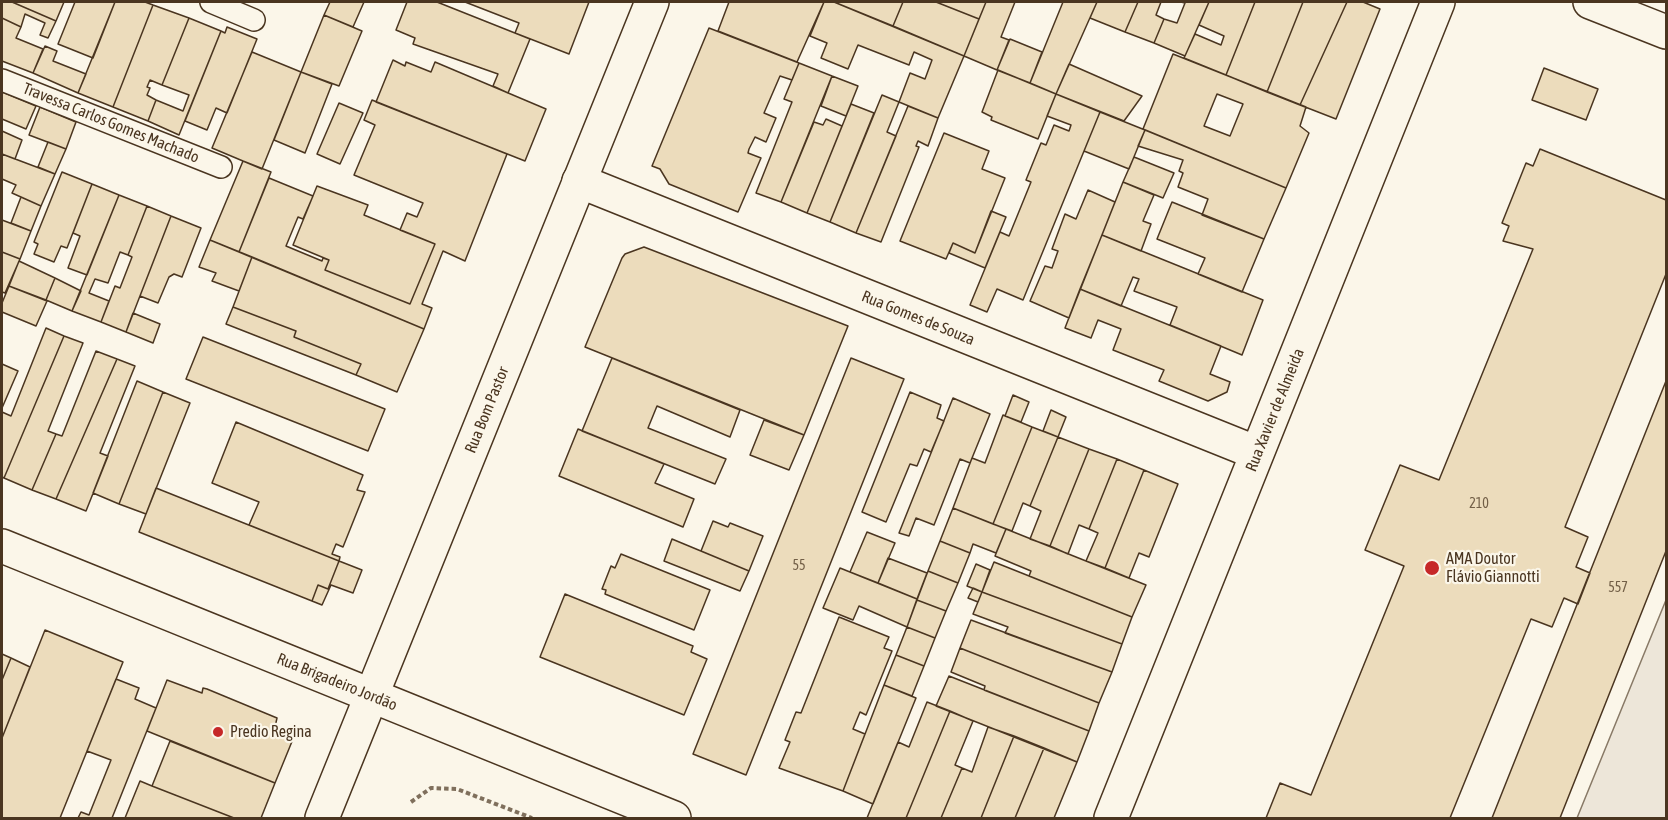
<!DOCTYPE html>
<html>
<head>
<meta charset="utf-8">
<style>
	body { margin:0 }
	#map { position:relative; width:1668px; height:820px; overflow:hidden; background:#fbf6e9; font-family:"Asap Condensed",sans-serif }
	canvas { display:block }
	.frame { position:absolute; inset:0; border:3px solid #4a3520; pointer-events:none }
</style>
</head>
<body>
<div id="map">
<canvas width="1668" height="820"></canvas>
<div class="frame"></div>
</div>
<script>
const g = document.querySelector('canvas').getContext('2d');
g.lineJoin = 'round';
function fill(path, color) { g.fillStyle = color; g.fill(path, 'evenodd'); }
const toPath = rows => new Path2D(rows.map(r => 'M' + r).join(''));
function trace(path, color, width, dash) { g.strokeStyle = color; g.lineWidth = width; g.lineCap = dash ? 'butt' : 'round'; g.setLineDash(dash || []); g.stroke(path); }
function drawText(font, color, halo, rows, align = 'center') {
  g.font = font + ' "Asap Condensed",sans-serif'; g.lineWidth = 4.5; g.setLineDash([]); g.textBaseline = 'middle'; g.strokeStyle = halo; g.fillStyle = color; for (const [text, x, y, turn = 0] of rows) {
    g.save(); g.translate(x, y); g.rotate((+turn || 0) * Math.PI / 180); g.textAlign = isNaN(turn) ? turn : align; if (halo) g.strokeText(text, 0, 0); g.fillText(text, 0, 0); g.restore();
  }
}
const green = toPath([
	[1666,600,1666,818,1577,818,1666,600]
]);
const building = toPath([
	[2,2,12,2,56,21,48,38,40,35,45,23,25,14,21,27,2,18,2,2],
	[12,2,64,2,56,21,12,2],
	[75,2,115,2,93,58,58,44,75,2],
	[115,2,145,2,153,5,113,107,78,93,115,2],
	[330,2,364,2,353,27,324,15,330,2],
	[407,2,437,2,530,39,508,93,493,86,498,74,413,44,415,38,396,30,407,2],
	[465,2,589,2,569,54,515,33,519,23,465,2],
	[729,2,824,2,797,62,718,31,729,2],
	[824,2,834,2,964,56,938,118,899,102,910,73,925,79,932,60,914,52,909,65,858,45,848,69,821,58,827,43,810,36,824,2],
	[834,2,903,2,893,26,834,2],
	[903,2,936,2,979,19,964,56,893,26,903,2],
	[936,2,986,2,979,19,936,2],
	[986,2,1015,2,1001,37,1009,40,997,70,964,56,986,2],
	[1063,2,1097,2,1056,94,1030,83,1063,2],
	[1097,2,1138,2,1125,32,1090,18,1097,2],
	[1138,2,1161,2,1156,15,1164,19,1154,43,1125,32,1138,2],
	[1181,2,1209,2,1185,56,1154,43,1164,19,1177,23,1185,3,1181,2],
	[1209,2,1255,2,1226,75,1184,58,1195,34,1221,45,1224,36,1199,25,1209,2],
	[1255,2,1303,2,1267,92,1226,75,1255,2],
	[1303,2,1347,2,1300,105,1267,92,1303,2],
	[1347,2,1363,2,1380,9,1336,119,1300,105,1347,2],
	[153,5,189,18,162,85,150,80,147,87,150,88,147,95,156,100,148,121,113,107,153,5],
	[324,15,362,31,339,86,301,72,324,15],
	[2,18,21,27,16,38,43,49,33,73,2,61,2,18],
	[189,18,221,31,179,135,148,121,156,100,183,111,189,95,162,85,189,18],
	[227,27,257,39,227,113,216,108,207,130,185,121,221,31,225,33,227,27],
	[709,28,799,63,792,80,780,76,764,113,776,118,766,142,755,137,749,149,748,153,761,158,738,212,669,184,660,169,652,166,709,28],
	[1010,39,1042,52,1030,83,997,70,1010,39],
	[45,46,57,51,53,61,86,74,78,93,33,73,45,46],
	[252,52,301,72,262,169,212,148,252,52],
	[1173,54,1306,107,1300,126,1309,133,1286,188,1143,129,1173,54],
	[1217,94,1243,104,1230,136,1204,126,1217,94],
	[393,60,405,66,406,62,431,72,435,62,546,109,525,161,376,102,393,60],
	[799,63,832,76,781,202,756,193,792,102,784,99,799,63],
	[1069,64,1142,96,1124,121,1056,94,1069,64],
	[1544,68,1598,89,1586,120,1532,100,1544,68],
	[998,70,1056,94,1038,139,991,120,992,117,982,112,998,70],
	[301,72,332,84,305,153,274,140,301,72],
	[832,76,858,86,846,116,821,106,832,76],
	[2,92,36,106,26,129,2,119,2,92],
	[1056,94,1100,112,1023,300,997,289,987,312,970,305,1000,232,1009,236,1031,182,1026,180,1041,143,1046,145,1054,125,1069,131,1071,125,1047,116,1056,94],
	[882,95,899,102,887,132,896,136,856,233,830,222,882,95],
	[372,100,507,154,465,261,443,251,422,304,432,308,424,329,239,252,269,178,313,196,303,219,298,217,286,246,322,261,323,258,329,260,325,270,410,304,435,244,400,230,407,213,417,217,423,203,354,175,375,125,364,120,372,100],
	[339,103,363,113,340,164,317,154,339,103],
	[851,104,874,113,830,222,807,213,851,104],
	[908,106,938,118,928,146,918,141,916,146,919,147,881,242,856,233,908,106],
	[40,107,76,122,66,149,29,135,40,107],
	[1100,112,1145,130,1129,169,1084,151,1100,112],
	[826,119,842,126,807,213,781,202,814,122,823,125,826,119],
	[1145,130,1286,188,1264,239,1202,215,1208,199,1178,187,1183,173,1179,171,1183,160,1138,146,1145,130],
	[2,131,22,140,15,159,2,154,2,131],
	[944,133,989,151,982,169,1005,178,975,253,953,243,946,259,900,241,944,133],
	[48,142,66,149,55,174,38,167,48,142],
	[1540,149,1666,200,1666,274,1565,527,1588,537,1576,567,1590,573,1578,604,1564,598,1552,627,1531,619,1450,818,1266,818,1280,783,1311,795,1404,566,1365,550,1400,465,1439,480,1533,249,1503,241,1509,226,1502,223,1526,163,1533,166,1540,149],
	[2,154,55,174,41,206,12,193,16,185,2,179,2,154],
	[1134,157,1174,173,1163,198,1123,182,1134,157],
	[243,161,271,172,239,252,210,240,243,161],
	[62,172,92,184,67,248,61,246,54,262,34,254,38,244,34,242,62,172],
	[1123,182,1154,195,1143,221,1151,224,1141,251,1102,235,1123,182],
	[92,184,119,195,87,275,68,268,80,236,73,233,92,184],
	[317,186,368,205,364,215,435,244,410,304,325,270,329,260,293,245,317,186],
	[1088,190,1115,202,1069,318,1030,301,1045,266,1052,268,1058,251,1052,249,1065,214,1076,219,1088,190],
	[119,195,147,206,128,255,120,252,108,283,95,279,89,293,109,301,101,322,72,311,119,195],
	[21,197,41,206,31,231,11,223,21,197],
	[1172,202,1264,239,1242,292,1198,274,1205,258,1157,239,1172,202],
	[147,206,171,216,126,332,101,322,115,286,120,288,132,257,128,255,147,206],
	[991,211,1006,217,985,268,949,253,953,243,975,253,991,211],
	[171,216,201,228,182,277,174,274,169,277,158,303,140,296,171,216],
	[2,220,31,231,20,259,2,252,2,220],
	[1102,235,1263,300,1242,355,1170,325,1177,307,1134,291,1139,279,1133,277,1121,306,1080,289,1102,235],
	[210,240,252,257,239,291,212,281,216,273,199,267,210,240],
	[644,247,848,326,804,435,585,347,622,258,625,254,644,247],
	[2,252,20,259,5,293,2,292,2,252],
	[252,257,424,329,397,392,356,375,361,364,294,337,296,331,233,307,252,257],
	[19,261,55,278,46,300,9,286,19,261],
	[55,278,81,291,72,311,46,300,55,278],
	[9,286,47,301,36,326,2,312,2,303,9,286],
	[1080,289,1221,346,1210,374,1230,382,1227,392,1208,401,1159,381,1164,370,1113,350,1121,329,1098,320,1091,338,1065,328,1080,289],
	[233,307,296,331,294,337,361,364,356,375,226,324,233,307],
	[133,313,160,324,153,343,126,332,133,313],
	[46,328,64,336,4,478,2,477,2,412,11,416,46,328],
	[64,336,83,343,48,431,56,434,32,490,4,478,64,336],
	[203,337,385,409,368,451,186,379,203,337],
	[96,351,117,359,56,499,32,490,56,434,62,436,96,351],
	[612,358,740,410,730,437,657,406,648,428,726,459,715,484,582,431,612,358],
	[851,358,904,379,746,775,693,754,851,358],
	[117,359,135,366,100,453,108,456,86,511,56,499,117,359],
	[2,364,18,371,2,408,2,364],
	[137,381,163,392,119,504,93,493,137,381],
	[1666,381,1666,551,1560,818,1492,818,1666,381],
	[163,392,190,403,146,514,119,504,163,392],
	[910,392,941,405,937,418,944,421,931,452,924,449,917,466,910,464,886,522,862,512,910,392],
	[1013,395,1029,402,1021,422,1005,416,1013,395],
	[953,398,990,414,970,463,960,459,934,525,916,518,909,536,899,533,953,398],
	[1051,410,1066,417,1058,437,1043,431,1051,410],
	[1003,415,1032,427,993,524,953,508,972,458,985,463,1003,415],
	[764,420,804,435,789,470,750,455,764,420],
	[236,422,363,475,357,490,365,492,343,547,336,544,332,554,340,557,339,561,249,525,259,502,212,483,236,422],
	[1032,427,1058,437,1030,506,1023,503,1012,531,993,524,1032,427],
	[578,429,664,464,655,483,694,499,683,527,559,476,578,429],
	[1058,437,1089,449,1050,546,1030,539,1041,511,1030,506,1058,437],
	[1089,449,1117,459,1089,529,1079,525,1068,554,1050,546,1089,449],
	[1117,459,1144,470,1105,568,1086,561,1098,533,1089,529,1117,459],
	[1144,470,1178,484,1149,557,1139,553,1129,578,1105,568,1144,470],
	[156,488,339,561,328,589,318,585,312,601,139,532,156,488],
	[953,508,1006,529,996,553,973,544,970,553,940,541,953,508],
	[713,521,728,527,730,523,763,536,749,571,701,551,713,521],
	[1006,529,1146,585,1132,617,1029,576,1031,571,995,556,1006,529],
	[867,532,895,543,878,583,850,572,867,532],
	[672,539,749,571,740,591,664,561,672,539],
	[940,541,970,553,958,583,928,571,940,541],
	[621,554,710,590,694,630,605,594,606,590,602,589,611,566,615,568,621,554],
	[888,558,927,573,917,599,878,583,888,558],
	[339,561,362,570,353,593,331,585,322,605,312,601,318,585,328,589,339,561],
	[994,562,1132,617,1122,644,982,592,994,562],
	[976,564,990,570,982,592,967,586,976,564],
	[840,568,917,599,907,627,859,606,853,620,823,608,840,568],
	[928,571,958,583,946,611,917,600,928,571],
	[973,588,982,592,978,602,968,598,973,588],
	[982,592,1122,644,1112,672,1005,633,1008,627,973,614,982,592],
	[565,594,693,646,691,652,707,659,684,715,540,657,565,594],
	[917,600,946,611,935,638,907,627,917,600],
	[839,617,889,637,884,648,892,651,866,715,860,712,853,729,865,734,843,791,779,768,790,742,785,740,796,712,801,713,839,617],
	[971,620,1112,672,1099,703,960,648,971,620],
	[907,627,935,638,924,666,896,655,907,627],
	[45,630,123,662,60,818,2,818,2,738,45,630],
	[960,648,1099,703,1089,731,984,690,985,686,951,672,960,648],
	[2,654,11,658,2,680,2,654],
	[896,655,924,666,912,696,884,685,896,655],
	[11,658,30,667,2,738,2,680,11,658],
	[949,676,1089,731,1077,762,936,706,949,676],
	[116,679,139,688,135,699,156,708,112,818,78,818,81,812,89,815,111,760,87,751,116,679],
	[167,680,202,693,203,688,207,689,277,718,275,727,289,732,293,739,275,783,147,731,167,680],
	[884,685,916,698,873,804,843,791,884,685],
	[927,702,950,711,906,818,867,818,898,742,909,747,927,702],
	[950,711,973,721,955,765,962,768,941,818,906,818,950,711],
	[988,727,1014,736,981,818,941,818,962,768,972,772,988,727],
	[1014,736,1044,748,1015,818,981,818,1014,736],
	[170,741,275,783,261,818,234,818,152,786,170,741],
	[1044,748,1077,762,1054,818,1015,818,1044,748],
	[140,781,152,786,234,818,125,818,140,781]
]);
const path = toPath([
	[411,802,431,788,457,789,532,818]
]);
const lane = toPath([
	[211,2,254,20],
	[2,80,221,167]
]);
const street = toPath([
	[579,181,1257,453],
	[2,546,674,818],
	[1111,818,1438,2]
]);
const secondary = toPath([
	[1590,2,1666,32],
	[322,818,652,2]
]);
const markers = [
	[1432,568,8,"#c62828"],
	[218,732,6,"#c62828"]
];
const numberNames = [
	["210",1479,504],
	["55",799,566],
	["557",1618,588]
];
const streetNames = [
	["Travessa Carlos Gomes Machado",111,123,22],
	["Rua Gomes de Souza",918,318,22],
	["Rua Bom Pastor",487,410,-68],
	["Rua Xavier de Almeida",1275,410,-68],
	["Rua Brigadeiro Jordão",337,682,22]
];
const poiNames = [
	["AMA Doutor",1446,559],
	["Flávio Giannotti",1446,577],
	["Predio Regina",230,732]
];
fill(green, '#ede6d9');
trace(green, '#887966', 1.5);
fill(building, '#ecdcbc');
trace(building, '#4a3520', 1.5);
trace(lane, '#4a3520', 24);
trace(street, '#4a3520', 36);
trace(secondary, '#4a3520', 36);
trace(path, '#7f6f5c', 4, [4.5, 3]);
trace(lane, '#fbf6e9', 21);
trace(street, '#fbf6e9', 33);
trace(secondary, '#fbf6e9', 33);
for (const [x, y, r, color] of markers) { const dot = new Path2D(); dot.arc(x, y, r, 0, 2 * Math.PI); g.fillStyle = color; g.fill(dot); trace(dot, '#fbf6e9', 2); }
drawText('14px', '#725f47', null, numberNames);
drawText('16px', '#4a3520', '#fbf6e9', streetNames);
drawText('16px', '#4a3520', '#fbf6e9', poiNames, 'left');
</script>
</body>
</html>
